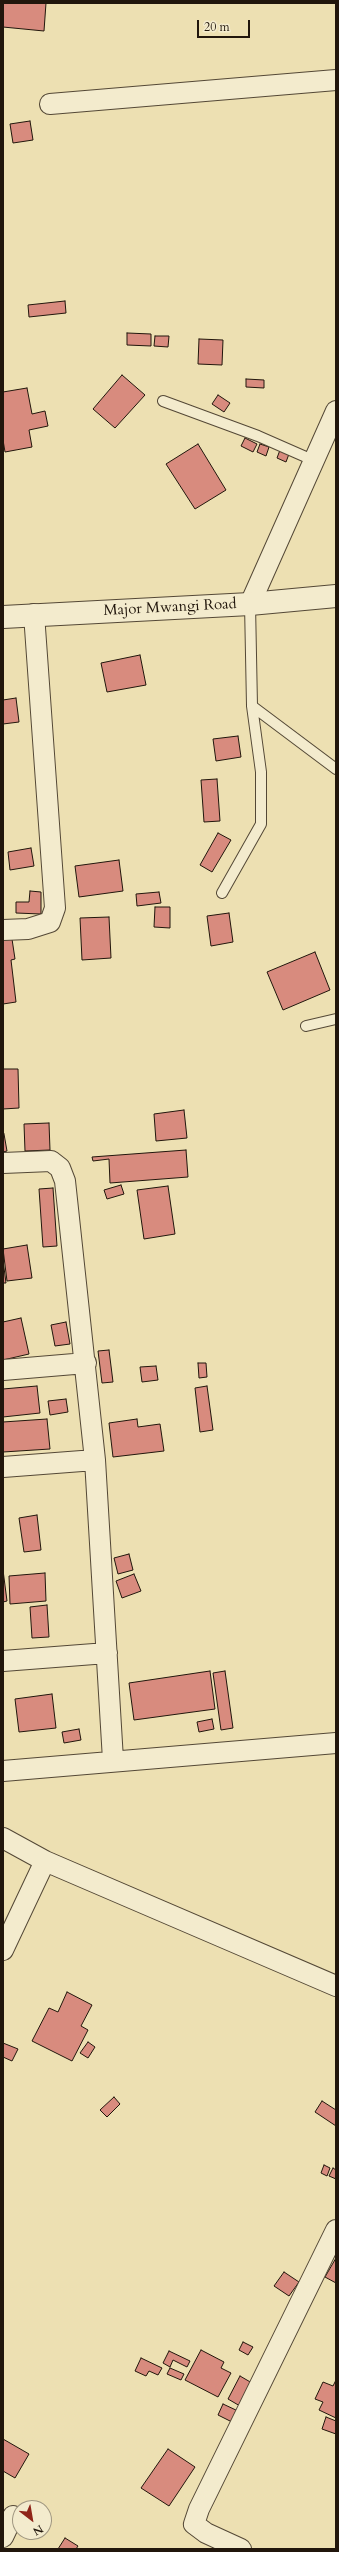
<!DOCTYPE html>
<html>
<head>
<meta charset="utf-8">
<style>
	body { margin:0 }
	#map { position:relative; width:339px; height:2552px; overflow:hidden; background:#ede0b2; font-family:Cardo,serif }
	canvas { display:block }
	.frame { position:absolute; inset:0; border:4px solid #21160c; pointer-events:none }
	.north { position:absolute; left:12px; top:2500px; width:40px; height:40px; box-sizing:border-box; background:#f3ebcd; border:1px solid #9f9680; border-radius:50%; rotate:149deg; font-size:11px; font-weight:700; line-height:16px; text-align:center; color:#21160c }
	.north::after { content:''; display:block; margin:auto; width:14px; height:18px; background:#8f2418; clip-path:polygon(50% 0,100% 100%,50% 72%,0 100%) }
	.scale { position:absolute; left:197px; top:20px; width:53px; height:18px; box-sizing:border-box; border:2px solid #21160c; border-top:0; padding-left:5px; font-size:12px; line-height:14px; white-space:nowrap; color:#21160c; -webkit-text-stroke:3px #f3ebcd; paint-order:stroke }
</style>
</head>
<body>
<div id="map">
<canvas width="339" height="2552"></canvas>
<div class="frame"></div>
<div class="north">N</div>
<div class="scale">20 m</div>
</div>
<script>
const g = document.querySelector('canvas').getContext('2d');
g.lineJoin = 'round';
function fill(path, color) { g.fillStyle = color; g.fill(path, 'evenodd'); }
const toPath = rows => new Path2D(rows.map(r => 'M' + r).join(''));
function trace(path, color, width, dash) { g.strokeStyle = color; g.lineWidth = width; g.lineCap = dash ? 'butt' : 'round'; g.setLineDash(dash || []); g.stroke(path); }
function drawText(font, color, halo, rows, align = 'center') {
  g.font = font + ' Cardo,serif'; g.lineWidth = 3; g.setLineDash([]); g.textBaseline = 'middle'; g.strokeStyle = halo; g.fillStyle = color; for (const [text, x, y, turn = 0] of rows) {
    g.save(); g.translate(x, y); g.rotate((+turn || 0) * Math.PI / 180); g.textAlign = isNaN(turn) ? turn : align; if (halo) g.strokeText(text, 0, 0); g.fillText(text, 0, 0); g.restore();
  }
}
const building = toPath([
	[3,3,46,3,44,31,3,27,3,3],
	[30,121,33,140,13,143,10,124,30,121],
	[65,301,66,313,29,317,28,305,65,301],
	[127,333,151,334,151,346,127,345,127,333],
	[155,336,169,336,168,347,154,346,155,336],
	[199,339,223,340,222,365,198,364,199,339],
	[122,375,145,395,115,428,93,409,122,375],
	[246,379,264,380,264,388,246,387,246,379],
	[27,388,32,414,45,411,48,426,29,430,32,447,5,452,3,440,3,392,27,388],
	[218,395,230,403,224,412,212,404,218,395],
	[245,438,257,444,253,452,241,446,245,438],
	[198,444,226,490,195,509,166,464,198,444],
	[260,444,269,447,266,456,257,452,260,444],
	[280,450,289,454,286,462,277,458,280,450],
	[140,655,146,685,107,692,101,663,140,655],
	[16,698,19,722,3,724,3,700,16,698],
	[238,736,241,757,216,761,213,739,238,736],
	[217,779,220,821,204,822,201,780,217,779],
	[218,833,231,840,212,872,200,865,218,833],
	[31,848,34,866,10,870,8,852,31,848],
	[119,860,123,891,79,897,75,866,119,860],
	[30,891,41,892,41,914,16,913,16,902,29,902,30,891],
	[159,892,161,903,137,906,136,894,159,892],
	[155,907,170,907,170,928,154,927,155,907],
	[229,913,233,942,211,946,207,916,229,913],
	[109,917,111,958,82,960,80,918,109,917],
	[12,939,15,959,11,960,16,1002,3,1004,3,940,12,939],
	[315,952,330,990,283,1010,267,972,315,952],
	[3,1069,18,1069,19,1108,3,1109,3,1069],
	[184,1110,187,1138,156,1141,154,1114,184,1110],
	[49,1123,50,1150,25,1151,24,1124,49,1123],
	[4,1134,7,1151,3,1152,3,1135,4,1134],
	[186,1150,188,1177,110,1183,109,1159,93,1161,92,1157,186,1150],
	[121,1185,124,1194,107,1199,104,1190,121,1185],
	[168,1186,175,1234,144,1239,137,1190,168,1186],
	[53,1188,57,1246,43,1247,39,1189,53,1188],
	[27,1245,32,1278,7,1281,3,1249,27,1245],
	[3,1260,6,1283,3,1283,3,1260],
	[21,1318,29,1354,3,1360,3,1322,21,1318],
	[66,1322,70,1344,55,1346,51,1325,66,1322],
	[109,1350,113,1382,102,1383,98,1351,109,1350],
	[198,1363,206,1363,207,1377,199,1378,198,1363],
	[156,1366,158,1380,142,1382,140,1367,156,1366],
	[37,1386,40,1413,3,1417,3,1389,37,1386],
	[207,1386,213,1430,200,1432,195,1388,207,1386],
	[66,1399,68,1412,50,1415,48,1401,66,1399],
	[47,1419,50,1449,3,1452,3,1422,47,1419],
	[137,1419,138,1427,160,1424,164,1451,113,1457,109,1423,137,1419],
	[37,1515,41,1550,24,1552,19,1518,37,1515],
	[129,1554,133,1570,118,1574,114,1558,129,1554],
	[3,1570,7,1601,3,1602,3,1570],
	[45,1573,46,1601,10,1604,9,1576,45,1573],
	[134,1574,141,1591,122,1598,116,1581,134,1574],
	[47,1605,49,1637,32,1638,30,1607,47,1605],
	[210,1671,215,1709,134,1720,129,1683,210,1671],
	[225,1671,233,1728,221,1730,213,1673,225,1671],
	[52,1694,56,1728,19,1732,15,1699,52,1694],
	[212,1719,214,1729,199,1732,197,1722,212,1719],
	[79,1729,81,1740,64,1743,62,1732,79,1729],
	[67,1992,92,2005,81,2026,88,2030,72,2061,32,2041,49,2008,58,2012,67,1992],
	[88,2042,95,2047,88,2058,80,2053,88,2042],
	[3,2043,18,2049,12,2061,3,2057,3,2043],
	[114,2097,120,2104,107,2117,100,2110,114,2097],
	[322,2101,336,2110,336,2126,315,2112,322,2101],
	[324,2165,330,2168,327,2176,321,2173,324,2165],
	[333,2168,336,2170,336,2179,329,2176,333,2168],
	[336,2258,336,2283,325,2277,336,2258],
	[284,2272,299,2282,289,2296,274,2286,284,2272],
	[243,2342,253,2347,248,2355,239,2350,243,2342],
	[201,2350,224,2362,221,2368,231,2373,218,2397,185,2380,201,2350],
	[169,2351,190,2361,187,2367,173,2360,170,2367,163,2363,169,2351],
	[141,2358,162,2368,158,2375,149,2371,146,2376,135,2371,141,2358],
	[170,2368,184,2374,181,2380,167,2374,170,2368],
	[240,2376,252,2383,240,2406,228,2399,240,2376],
	[336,2380,336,2418,319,2410,323,2402,315,2399,323,2382,333,2386,336,2380],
	[223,2404,238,2411,232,2422,218,2415,223,2404],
	[326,2417,336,2421,336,2434,322,2429,326,2417],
	[3,2439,29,2454,15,2478,3,2471,3,2439],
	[168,2449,195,2467,169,2506,141,2488,168,2449],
	[65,2538,78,2546,76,2549,58,2549,65,2538]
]);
const service = toPath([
	[163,401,258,436,315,461],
	[250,604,252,706,336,769],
	[222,893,261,824,261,772,252,706],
	[306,1026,336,1019]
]);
const minor = toPath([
	[50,104,336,80],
	[250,604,336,411],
	[3,930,28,929,50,922,55,908,34,614],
	[3,1163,51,1161,60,1168,65,1181,95,1460,113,1760],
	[3,1370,86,1363],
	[3,1467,95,1460],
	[3,1661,107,1653],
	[3,1771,336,1743],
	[3,1838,45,1861,336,1986],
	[3,1950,45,1861],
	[3,2537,13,2516],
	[241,2549,206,2533,194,2524,199,2509,336,2230]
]);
const tertiary = toPath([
	[3,617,250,604,336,596]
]);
const streetNames = [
	["Major Mwangi Road",170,608,-3]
];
fill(building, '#d88b7e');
trace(building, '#21160c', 1);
trace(service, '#544836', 12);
trace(minor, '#544836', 22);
trace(tertiary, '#544836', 24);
trace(service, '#f3ebcd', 10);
trace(minor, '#f3ebcd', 20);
trace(tertiary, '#f3ebcd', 22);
drawText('15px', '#21160c', '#f3ebcd', streetNames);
</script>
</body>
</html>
